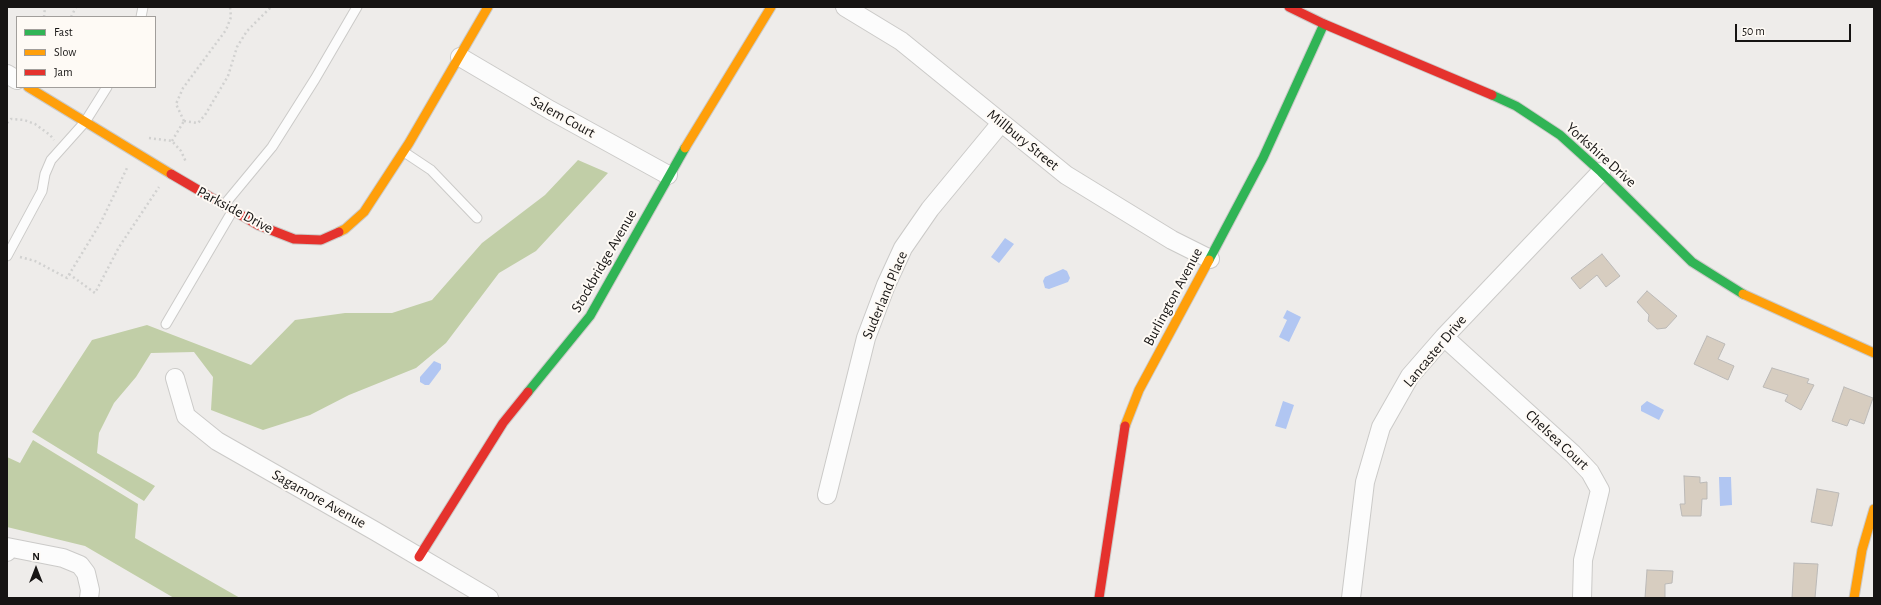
<!DOCTYPE html>
<html>
<head>
<meta charset="utf-8">
<style>
	body { margin:0 }
	#map { position:relative; width:1881px; height:605px; overflow:hidden; background:#eeecea; font-family:"Alegreya Sans",sans-serif }
	canvas { display:block }
	.frame { position:absolute; inset:0; border:8px solid #161413; pointer-events:none }
	.legend { position:absolute; left:16px; top:16px; width:140px; height:72px; box-sizing:border-box; background:#fefaf5; border:1px solid #a19e9b; margin:0; padding:5px 7px; list-style:none; font-size:12px; color:#161413 }
	.legend li { display:flex; align-items:center; gap:8px; height:20px }
	.legend b { width:20px; border:1px solid #a19e9b }
	.north { position:absolute; left:16px; top:549px; width:40px; height:40px; -webkit-text-stroke:3px #fefaf5; paint-order:stroke; rotate:0deg; font-size:11px; font-weight:700; line-height:16px; text-align:center; color:#161413 }
	.north::after { content:''; display:block; margin:auto; width:14px; height:18px; background:#161413; clip-path:polygon(50% 0,100% 100%,50% 72%,0 100%) }
	.scale { position:absolute; left:1735px; top:24px; width:116px; height:18px; box-sizing:border-box; border:2px solid #161413; border-top:0; padding-left:5px; font-size:12px; line-height:14px; white-space:nowrap; color:#161413; -webkit-text-stroke:3px #fefaf5; paint-order:stroke }
</style>
</head>
<body>
<div id="map">
<canvas width="1881" height="605"></canvas>
<div class="frame"></div>
<ul class="legend">
<li><b style="height:5px;background:#30b455"></b>Fast</li>
<li><b style="height:5px;background:#ff9f0a"></b>Slow</li>
<li><b style="height:5px;background:#e5322d"></b>Jam</li>
</ul>
<div class="north">N</div>
<div class="scale">50 m</div>
</div>
<script>
const g = document.querySelector('canvas').getContext('2d');
g.lineJoin = 'round';
function fill(path, color) { g.fillStyle = color; g.fill(path, 'evenodd'); }
const toPath = rows => new Path2D(rows.map(r => 'M' + r).join(''));
function trace(path, color, width, dash) { g.strokeStyle = color; g.lineWidth = width; g.lineCap = dash ? 'butt' : 'round'; g.setLineDash(dash || []); g.stroke(path); }
function drawText(font, color, halo, rows, align = 'center') {
  g.font = font + ' "Alegreya Sans",sans-serif'; g.lineWidth = 4; g.setLineDash([]); g.textBaseline = 'middle'; g.strokeStyle = halo; g.fillStyle = color; for (const [text, x, y, turn = 0] of rows) {
    g.save(); g.translate(x, y); g.rotate((+turn || 0) * Math.PI / 180); g.textAlign = isNaN(turn) ? turn : align; if (halo) g.strokeText(text, 0, 0); g.fillText(text, 0, 0); g.restore();
  }
}
const forest = toPath([
	[578,160,608,173,536,251,499,273,446,343,416,368,349,395,310,415,263,430,211,410,213,377,194,352,151,353,136,377,114,403,99,433,97,453,155,486,144,501,32,432,92,340,147,325,251,365,295,320,345,313,392,313,432,300,482,243,545,195],
	[33,440,138,504,135,538,240,598,174,598,85,546,7,527,7,457,20,463]
]);
const water = toPath([
	[1005,238,1014,244,999,263,991,257],
	[1063,269,1067,271,1070,278,1068,282,1049,289,1045,288,1043,281,1045,277],
	[1287,310,1301,317,1289,342,1279,337,1287,320,1283,318],
	[434,361,441,364,441,369,429,385,425,385,420,382,420,377],
	[1283,401,1294,405,1286,429,1275,426],
	[1647,401,1664,410,1659,420,1641,411,1641,406],
	[1719,477,1731,477,1732,505,1720,506]
]);
const building = toPath([
	[1602,254,1620,276,1606,287,1597,275,1580,289,1571,278,1602,254],
	[1647,291,1677,316,1666,328,1657,329,1648,321,1649,315,1637,302,1647,291],
	[1707,336,1725,344,1718,359,1734,366,1728,380,1694,364,1707,336],
	[1772,368,1809,379,1807,383,1814,385,1801,410,1785,401,1788,395,1763,387,1772,368],
	[1844,387,1873,398,1864,424,1850,419,1847,426,1832,421,1844,387],
	[1684,476,1700,477,1700,483,1707,482,1707,499,1702,499,1701,516,1682,516,1680,504,1685,504,1684,476],
	[1817,489,1839,493,1832,526,1811,522,1817,489],
	[1794,563,1818,564,1815,598,1792,598,1794,563],
	[1647,570,1673,571,1672,583,1665,584,1665,598,1645,598,1647,570]
]);
const path = toPath([
	[44,17,45,7],
	[71,17,76,7],
	[184,121,198,123,205,115,228,76,237,47,247,31,271,7],
	[184,121,176,104,183,88,226,30,231,17,230,7],
	[7,123,11,119,24,120,35,124,50,135,54,140],
	[149,138,172,141,181,151,186,162],
	[172,141,184,121],
	[20,257,35,261,67,278,101,222,127,168],
	[69,274,95,293,119,247,159,187]
]);
const lane = toPath([
	[141,17,143,7],
	[404,152,431,170,477,218],
	[224,205,272,147,315,79,357,7],
	[7,256,42,191,45,174,51,160,85,122,107,87],
	[166,324,233,210]
]);
const street = toPath([
	[845,7,901,41,1066,175,1172,240,1210,259],
	[460,57,550,110,668,175],
	[7,74,17,80],
	[1444,337,1573,454,1590,472,1600,490,1583,560,1582,598],
	[175,378,186,416,217,441,375,531,489,598],
	[827,495,866,338,886,285,903,248,930,209,1001,123],
	[7,552,7,547,63,558,80,565,86,573,90,590,89,598],
	[1351,598,1365,482,1381,427,1410,376,1444,337,1601,172]
]);
const fast = toPath([
	[1492,95,1516,106,1560,135,1601,172,1692,262,1743,294],
	[1209,260,1263,158,1324,24],
	[528,392,590,316,685,148]
]);
const slow = toPath([
	[28,87,171,174],
	[685,148,771,7],
	[339,232,345,229,364,212,409,143,488,7],
	[1743,294,1874,353],
	[1125,426,1139,390,1209,260],
	[1854,598,1862,550,1874,509]
]);
const jam = toPath([
	[1289,7,1324,24,1492,95],
	[171,174,258,225,294,239,321,240,339,232],
	[419,557,503,423,528,392],
	[1099,598,1125,426]
]);
const streetNames = [
	["Salem Court",563,117,29],
	["Millbury Street",1023,140,39],
	["Yorkshire Drive",1601,155,42],
	["Parkside Drive",235,210,28],
	["Stockbridge Avenue",604,261,-60],
	["Suderland Place",885,295,-67],
	["Burlington Avenue",1173,297,-62],
	["Lancaster Drive",1435,351,-50],
	["Chelsea Court",1557,440,43],
	["Sagamore Avenue",319,499,29]
];
fill(forest, '#c1cea7');
fill(water, '#b1c6f2');
fill(building, '#d7cdc0');
trace(building, '#bbb9b7', 1);
trace(lane, '#cbcac8', 11);
trace(street, '#cbcac8', 20);
trace(fast, '#cbcac8', 11);
trace(slow, '#cbcac8', 11);
trace(jam, '#cbcac8', 11);
trace(path, '#d1d1d0', 2.5, [2, 3]);
trace(lane, '#fcfcfc', 9);
trace(street, '#fcfcfc', 18);
trace(fast, '#30b455', 9);
trace(slow, '#ff9f0a', 9);
trace(jam, '#e5322d', 9);
drawText('15px', '#161413', '#fefaf5', streetNames);
</script>
</body>
</html>
